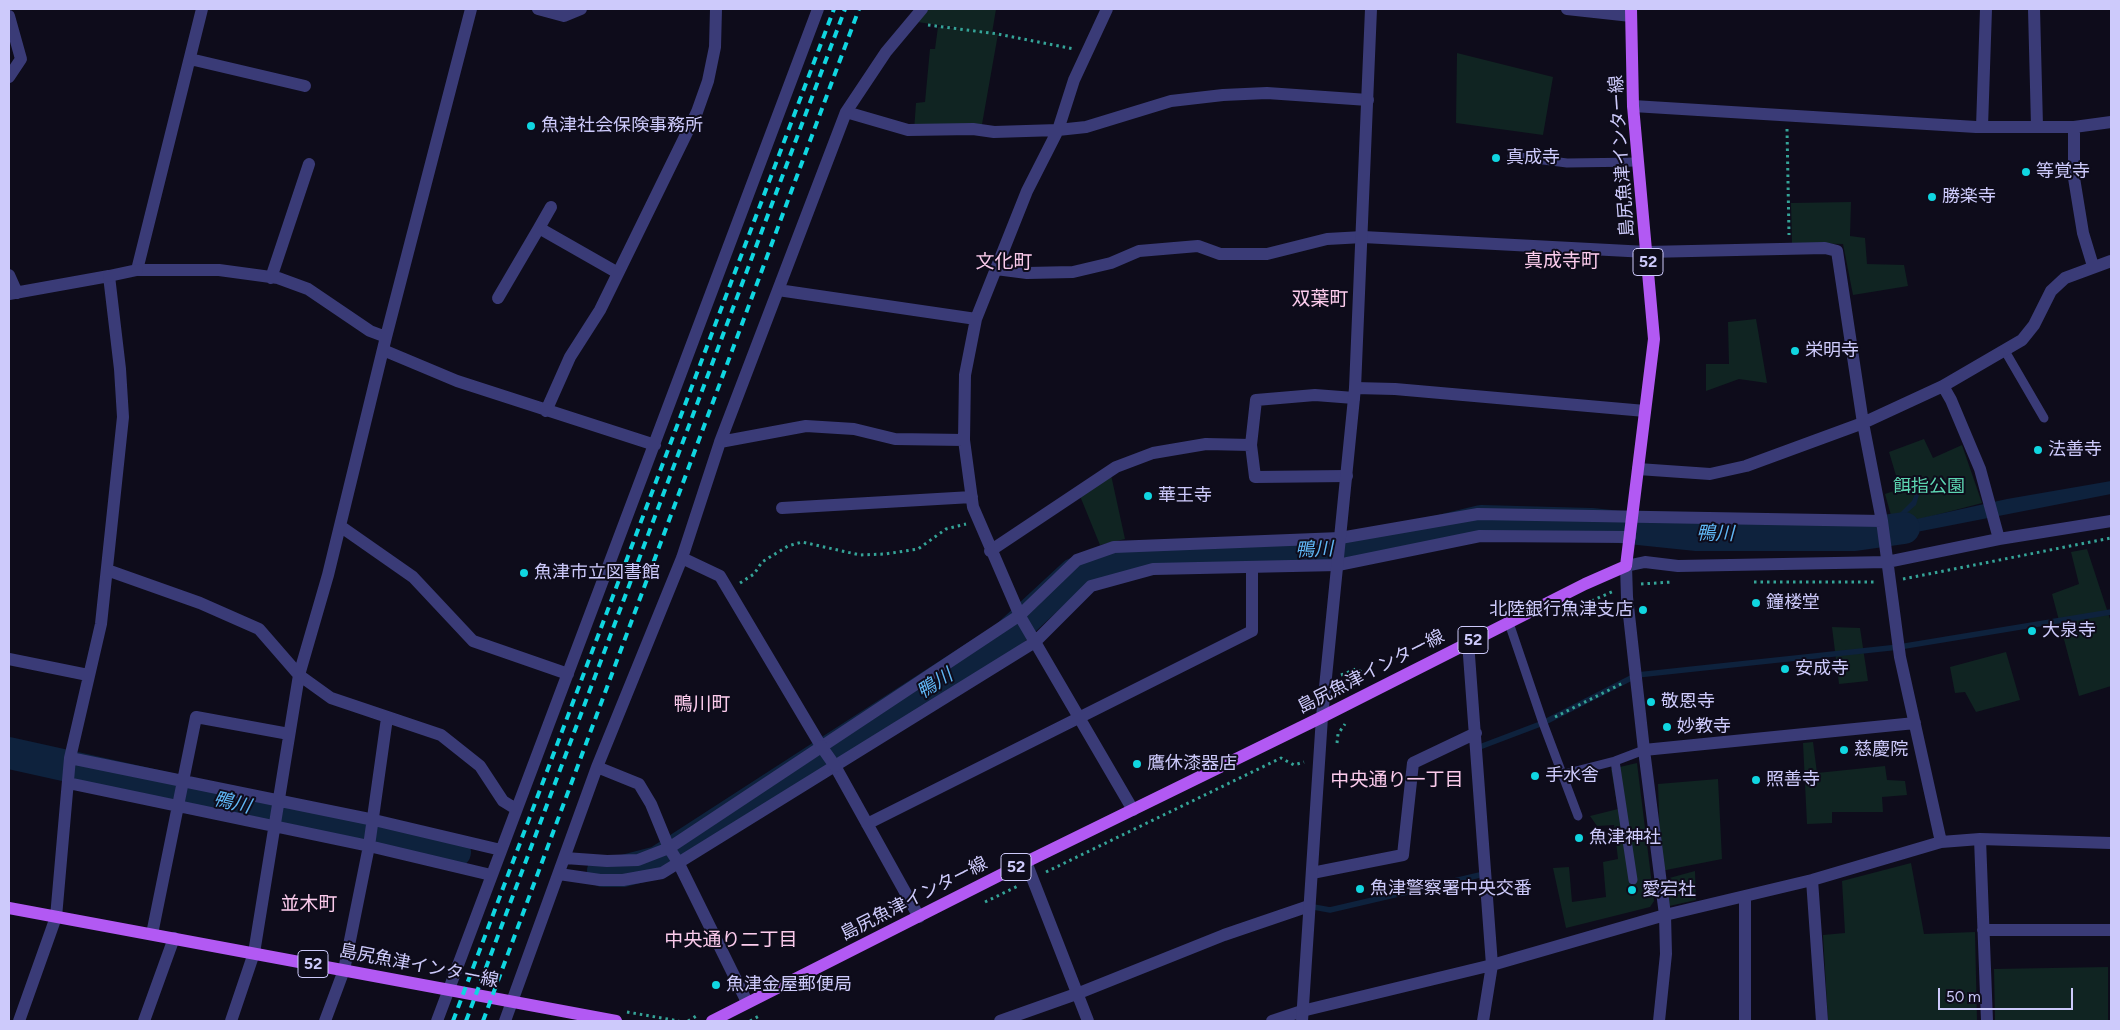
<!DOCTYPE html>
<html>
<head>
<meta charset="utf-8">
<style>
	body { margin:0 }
	#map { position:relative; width:2120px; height:1030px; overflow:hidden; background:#0e0c1b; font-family:Figtree,sans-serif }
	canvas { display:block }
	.frame { position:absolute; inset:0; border:10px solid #cdcafb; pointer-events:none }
	.scale { position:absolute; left:1938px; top:988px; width:135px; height:22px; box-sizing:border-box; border:2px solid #cdcafb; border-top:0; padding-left:6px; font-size:15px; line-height:18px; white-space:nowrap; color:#cdcafb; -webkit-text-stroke:4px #0e0c1b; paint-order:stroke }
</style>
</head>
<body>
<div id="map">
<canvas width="2120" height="1030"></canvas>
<div class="frame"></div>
<div class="scale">50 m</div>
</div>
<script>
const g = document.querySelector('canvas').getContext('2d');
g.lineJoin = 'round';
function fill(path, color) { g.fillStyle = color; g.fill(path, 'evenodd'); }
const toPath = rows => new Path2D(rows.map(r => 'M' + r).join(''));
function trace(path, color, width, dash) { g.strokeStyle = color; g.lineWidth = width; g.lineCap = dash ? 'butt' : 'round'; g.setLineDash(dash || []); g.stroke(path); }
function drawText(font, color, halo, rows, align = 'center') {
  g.font = font + ' Figtree,"Noto Sans JP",sans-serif'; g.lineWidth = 4; g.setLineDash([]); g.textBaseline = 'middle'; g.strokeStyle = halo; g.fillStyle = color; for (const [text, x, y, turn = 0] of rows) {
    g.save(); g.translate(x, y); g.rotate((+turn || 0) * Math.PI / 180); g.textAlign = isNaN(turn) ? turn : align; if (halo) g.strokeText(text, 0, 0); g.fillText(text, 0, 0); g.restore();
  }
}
const green = toPath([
	[922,9,996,9,992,33,998,34,981,130,914,131,916,103,925,102,930,49,935,49,938,27,964,29,911,21],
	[1457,53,1553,77,1543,135,1456,123],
	[1851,202,1850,236,1865,238,1867,264,1904,265,1908,286,1853,295,1843,244,1792,243,1791,203],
	[1756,319,1767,383,1739,379,1706,391,1706,364,1729,364,1728,322],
	[1924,439,1933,458,1962,445,1982,503,1894,526,1885,494,1900,489,1889,452],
	[1111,475,1125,539,1100,545,1080,496],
	[2087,549,2111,622,2111,686,2079,696,2052,594,2079,584,2071,552],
	[1832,627,1860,628,1868,681,1839,684],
	[2006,652,2020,700,1976,712,1965,692,1955,693,1950,667],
	[1813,742,1817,773,1885,766,1887,780,1905,781,1907,795,1882,797,1883,812,1832,812,1832,823,1807,824,1803,743],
	[1637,763,1654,901,1650,907,1566,928,1553,868,1569,867,1572,902,1606,897,1603,862,1618,859,1614,825,1597,826,1590,816,1618,809,1611,769],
	[1718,779,1722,859,1661,871,1658,784],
	[1911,863,1924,934,1975,932,1977,1021,1828,1021,1823,935,1845,933,1842,881],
	[1695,871,1696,900,1665,907,1662,880],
	[2108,967,2108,1021,1995,1021,1994,969]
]);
const water = toPath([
	[2111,481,2111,494,1896,536,1851,536,1887,526,1912,501,1918,486,1929,483,1930,488,1920,492,1916,505,1894,524,2007,499]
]);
const stream = toPath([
	[1477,748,1543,723,1637,675,1899,647,2111,612],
	[1308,906,1330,910,1484,874]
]);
const river = toPath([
	[9,753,455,852],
	[603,871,623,871,658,862,1006,637,1074,574,1105,562,1152,557,1373,547,1481,521,1591,524,1697,535,1855,535,1904,528]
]);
const path = toPath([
	[928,25,998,34,1074,49],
	[1787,129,1789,235],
	[1903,579,2111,538],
	[1754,582,1875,582],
	[740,583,754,574,762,562,788,546,802,542,860,555,885,554,918,549,946,529,966,524],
	[1641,584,1672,582],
	[1562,614,1614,591],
	[1341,675,1356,669,1369,676],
	[1555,717,1623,683],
	[1337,743,1338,734,1345,724],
	[1046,872,1281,758,1294,765,1304,762],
	[985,902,1020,885],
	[627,1012,679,1021],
	[688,1021,698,1015],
	[750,1021,759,1016]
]);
const service = toPath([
	[1512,156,1567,163,1639,162],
	[2005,351,2044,418],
	[1509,623,1543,723,1578,816],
	[1615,761,1633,880],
	[1564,774,1615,761,1644,750]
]);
const minor = toPath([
	[202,9,137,270,219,270,278,278,308,289,370,331,386,337],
	[538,9,564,16,581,9],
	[1107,9,1074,80,1058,130,1027,191,976,319,965,375,964,440,973,507,1021,618,1133,810],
	[1567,9,1631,16],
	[2034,9,2037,126],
	[9,16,21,59,9,77],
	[190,59,305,86],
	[1633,106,1976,127,2074,127,2111,122],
	[846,112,908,130,973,129,994,132,1058,130,1086,127,1171,101,1223,95,1267,93,1368,100],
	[1982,127,1986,9],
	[2074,127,2074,178,2083,233,2093,266],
	[551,207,539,228,618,273],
	[996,269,1027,273,1073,272,1111,263,1139,251,1198,246,1220,254,1267,254,1327,239,1363,237,1647,252,1825,248,1837,251,1863,423,1882,521,1900,657,1941,842],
	[9,275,17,293],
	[271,278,309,164],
	[778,290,976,319],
	[9,294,109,276,120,369,123,417,101,624,70,758,56,917,19,1021],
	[498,298,539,228],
	[383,350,457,381,655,445],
	[1943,386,1951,400,1980,469,1999,539],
	[1355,388,1395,389,1645,411],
	[546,411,570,357,600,310,697,112,708,81,715,47,716,9],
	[720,442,806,426,854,429,895,439,964,440],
	[1251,445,1255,477,1347,476],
	[1638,469,1710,474,1746,466,1863,423,1943,386,2022,340,2034,325,2051,291,2065,278,2111,261],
	[782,508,972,497],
	[340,526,413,577,473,641,568,674],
	[990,551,1116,467,1153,453,1206,444,1251,445,1256,400,1315,395,1354,398],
	[682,558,720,576,821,746],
	[107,570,200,603,259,629,299,675,331,698,441,735,480,766,503,801,516,809],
	[1468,642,1492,965,1483,1021],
	[9,659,88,675],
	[1644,750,1915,723],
	[70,758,374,820,501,850],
	[835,766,919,917],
	[597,767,639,784,651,804,669,848,678,862,747,1002],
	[68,783,369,846,491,875],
	[867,824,1252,631,1252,567],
	[1980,839,1987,1021],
	[565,858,607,861,638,860,669,848,1020,615,1077,560,1114,547,1340,538,1478,514,1882,521],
	[1026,862,1088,1021],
	[1312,873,1403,855,1413,763,1476,733],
	[559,874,600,880,623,880,662,873,1035,642,1091,586,1153,569,1338,565,1480,536,1630,537],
	[1812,880,1822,1021],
	[1745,896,1745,1021],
	[1983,930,2111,930],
	[152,934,196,717,289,734],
	[144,1021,174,938],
	[231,1021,254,953,299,675,328,575,386,337,471,9],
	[325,1021,344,970,369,846,387,718],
	[437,1021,818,9],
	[505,1021,597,767,682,558,720,442,846,112,886,52,922,9],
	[1000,1021,1079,993,1224,935,1309,906],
	[1272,1021,1302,1011,1492,965,1665,915,1812,880,1941,842,1980,839,2111,843],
	[1659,1021,1666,954,1665,915,1644,750,1627,597,1626,566,1645,562,1678,566,1887,562,1999,539,2111,521]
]);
const tertiary = toPath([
	[109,276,137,270],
	[1302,1021,1322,717,1355,388,1371,9]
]);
const primary = toPath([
	[9,908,616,1021],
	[712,1021,1026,862,1322,717,1585,584,1626,566,1654,339,1633,106,1631,9]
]);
const rail = toPath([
	[453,1021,834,9],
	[466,1021,845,9],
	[483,1021,859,9]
]);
const minorBridge = toPath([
	[821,746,835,766]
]);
const markers = [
	[531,126,5,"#10d6e1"],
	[1496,158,5,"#10d6e1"],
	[2026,172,5,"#10d6e1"],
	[1932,197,5,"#10d6e1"],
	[1795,351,5,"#10d6e1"],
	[2038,450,5,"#10d6e1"],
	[1148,496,5,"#10d6e1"],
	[524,573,5,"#10d6e1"],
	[1756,603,5,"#10d6e1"],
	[1643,610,5,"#10d6e1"],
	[2032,631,5,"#10d6e1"],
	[1785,669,5,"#10d6e1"],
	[1651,702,5,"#10d6e1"],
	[1667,727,5,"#10d6e1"],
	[1844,750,5,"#10d6e1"],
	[1137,764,5,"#10d6e1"],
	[1535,776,5,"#10d6e1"],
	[1756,780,5,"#10d6e1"],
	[1579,838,5,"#10d6e1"],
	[1360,889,5,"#10d6e1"],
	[1632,890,5,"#10d6e1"],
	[716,985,5,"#10d6e1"]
];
const shields = [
	[1648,262,30],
	[1473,640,30],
	[1016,867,30],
	[313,964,30]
];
const shieldNames = [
	["52",1648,262],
	["52",1473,640],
	["52",1016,867],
	["52",313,964]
];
const poiNames = [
	["魚津社会保険事務所",541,126],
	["真成寺",1506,158],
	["等覚寺",2036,172],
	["勝楽寺",1942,197],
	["栄明寺",1805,351],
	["法善寺",2048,450],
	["華王寺",1158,496],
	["魚津市立図書館",534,573],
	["鐘楼堂",1766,603],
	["北陸銀行魚津支店",1633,610,"right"],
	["大泉寺",2042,631],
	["安成寺",1795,669],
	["敬恩寺",1661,702],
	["妙教寺",1677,727],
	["慈慶院",1854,750],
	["鷹休漆器店",1147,764],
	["手水舎",1545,776],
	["照善寺",1766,780],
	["魚津神社",1589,838],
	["魚津警察署中央交番",1370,889],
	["愛宕社",1642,890],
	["魚津金屋郵便局",726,985]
];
const streetNames = [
	["島尻魚津インター線",1622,156,-94],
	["島尻魚津インター線",1371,672,-27],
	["島尻魚津インター線",914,899,-27],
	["島尻魚津インター線",419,966,11]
];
const parkNames = [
	["餌指公園",1929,487]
];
const neighbourhoodNames = [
	["真成寺町",1562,261],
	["文化町",1004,262],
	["双葉町",1320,299],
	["鴨川町",702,704],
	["中央通り一丁目",1397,780],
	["並木町",309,904],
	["中央通り二丁目",731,940]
];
const waterNames = [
	["鴨川",1715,534,1],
	["鴨川",1314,550,-2],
	["鴨川",935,684,-33],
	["鴨川",232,803,13]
];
fill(green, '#102422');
fill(water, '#0e223d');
trace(stream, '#0e223d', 5.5);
trace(river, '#0e223d', 32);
trace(path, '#35a498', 3, [2.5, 4]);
trace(service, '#3a3b77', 9);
trace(minor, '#3a3b77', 12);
trace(tertiary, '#3a3b77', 12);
trace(primary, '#b259f3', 12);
trace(rail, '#10d6e1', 4, [8, 6]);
trace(minorBridge, '#3a3b77', 12);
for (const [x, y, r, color] of markers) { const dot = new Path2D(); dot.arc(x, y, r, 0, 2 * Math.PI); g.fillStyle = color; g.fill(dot); trace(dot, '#0e0c1b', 2); }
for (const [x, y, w] of shields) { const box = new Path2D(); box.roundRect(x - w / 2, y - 13.5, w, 27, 4); g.fillStyle = '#0e0c1b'; g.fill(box); trace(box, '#cdcafb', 1); }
drawText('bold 16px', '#cdcafb', null, shieldNames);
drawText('18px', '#cdcafb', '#0e0c1b', poiNames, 'left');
drawText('18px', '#cdcafb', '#0e0c1b', streetNames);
drawText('18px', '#5cd5b1', '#0e0c1b', parkNames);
drawText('19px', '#fbcbec', '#0e0c1b', neighbourhoodNames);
drawText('italic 19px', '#5fb6f4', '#0e0c1b', waterNames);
</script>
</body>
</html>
